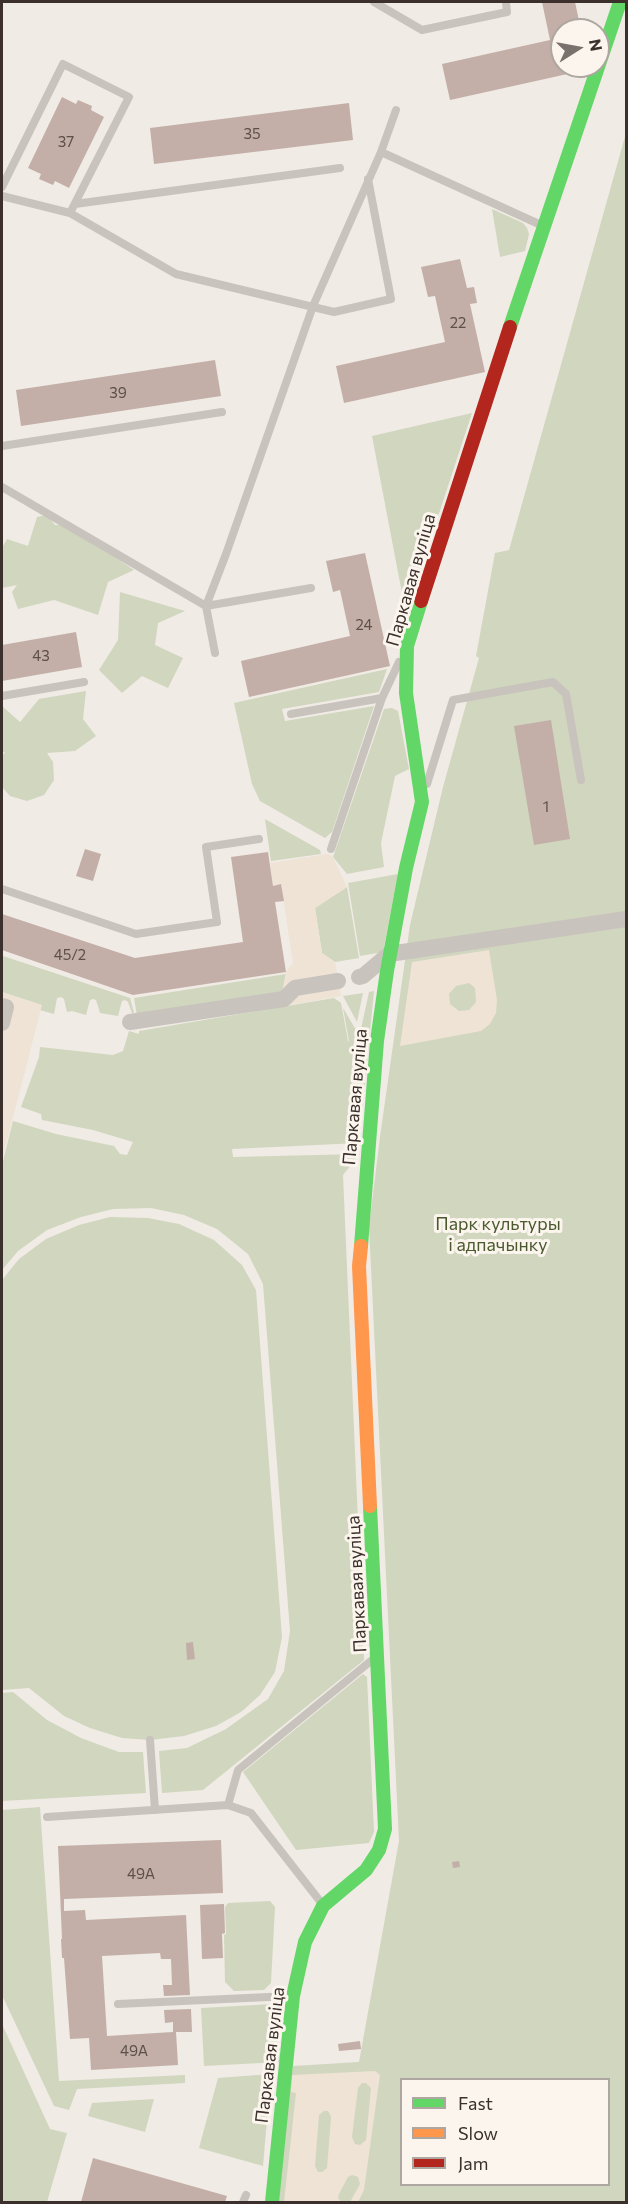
<!DOCTYPE html>
<html>
<head>
<meta charset="utf-8">
<style>
	body { margin:0 }
	#map { position:relative; width:628px; height:2204px; overflow:hidden; background:#f0ebe5; font-family:Commissioner,sans-serif }
	canvas { display:block }
	.frame { position:absolute; inset:0; border:3px solid #3b302b; pointer-events:none }
	.legend { position:absolute; left:400px; top:2078px; width:210px; height:108px; box-sizing:border-box; background:#fbf5ee; border:2px solid #aea6a0; margin:0; padding:8px 10px; list-style:none; font-size:18px; color:#3b302b }
	.legend li { display:flex; align-items:center; gap:12px; height:30px }
	.legend b { width:30px; border:2px solid #aea6a0 }
	.north { position:absolute; left:550px; top:18px; width:60px; height:60px; box-sizing:border-box; background:#fbf5ee; border:2px solid #aea6a0; border-radius:50%; rotate:79deg; font-size:16px; font-weight:700; line-height:24px; text-align:center; color:#3b302b }
	.north::after { content:''; display:block; margin:auto; width:21px; height:27px; background:#7a716c; clip-path:polygon(50% 0,100% 100%,50% 72%,0 100%) }
</style>
</head>
<body>
<div id="map">
<canvas width="628" height="2204"></canvas>
<div class="frame"></div>
<ul class="legend">
<li><b style="height:8px;background:#63d668"></b>Fast</li>
<li><b style="height:8px;background:#ff974d"></b>Slow</li>
<li><b style="height:8px;background:#b3261e"></b>Jam</li>
</ul>
<div class="north">N</div>
</div>
<script>
const g = document.querySelector('canvas').getContext('2d');
g.lineJoin = 'round';
function fill(path, color) { g.fillStyle = color; g.fill(path, 'evenodd'); }
const toPath = rows => new Path2D(rows.map(r => 'M' + r).join(''));
function trace(path, color, width, dash) { g.strokeStyle = color; g.lineWidth = width; g.lineCap = dash ? 'butt' : 'round'; g.setLineDash(dash || []); g.stroke(path); }
function drawText(font, color, halo, rows, align = 'center') {
  g.font = font + ' Commissioner,sans-serif'; g.lineWidth = 6; g.setLineDash([]); g.textBaseline = 'middle'; g.strokeStyle = halo; g.fillStyle = color; for (const [text, x, y, turn = 0] of rows) {
    g.save(); g.translate(x, y); g.rotate((+turn || 0) * Math.PI / 180); g.textAlign = isNaN(turn) ? turn : align; if (halo) g.strokeText(text, 0, 0); g.fillText(text, 0, 0); g.restore();
  }
}
const green = toPath([
	[626,133,626,2202,277,2202,293,2066,359,2062,399,1841,369,1227,380,1137,410,925,443,787,479,658,476,656,495,553,509,550],
	[402,2080,608,2080,608,2184,402,2184],
	[492,209,523,223,527,228,529,234,525,251,500,257],
	[472,413,406,614,372,436],
	[47,515,55,525,67,525,134,570,108,582,98,615,54,600,18,609,12,592,17,585,2,588,2,548,7,539,28,546,37,517],
	[120,592,185,611,158,623,155,645,183,658,168,688,142,676,122,693,99,670,118,640],
	[387,669,379,692,282,709,285,721,374,706,332,832,325,838,260,801,252,784,234,703],
	[86,691,83,719,96,736,75,751,47,753,53,762,54,780,44,795,27,801,10,796,2,787,2,756,5,752,2,752,2,706,20,722,39,699],
	[392,708,398,711,409,769,395,776,381,843,384,867,347,874,333,857,384,709],
	[265,819,320,850,321,854,271,861],
	[398,874,383,952,360,956,348,883],
	[347,887,359,958,335,962,322,953,315,908],
	[3,956,130,998,134,1013,132,1013,128,1002,125,1000,122,1001,118,1016,100,1013,96,1000,93,999,90,1000,86,1015,72,1011,67,1012,64,999,61,997,57,998,54,1014,40,1010,41,1005,2,992,2,962],
	[286,974,282,993,137,1016,134,998],
	[374,991,359,1143,232,1149,233,1157,360,1154,343,1175,364,1660,203,1790,162,1793,159,1751,187,1748,226,1729,268,1699,284,1671,290,1631,263,1284,248,1254,217,1229,184,1215,151,1208,113,1209,81,1217,47,1230,18,1251,2,1270,2,1165,13,1121,56,1134,114,1146,120,1154,127,1155,133,1142,93,1130,42,1120,41,1114,21,1107,39,1057,40,1047,113,1055,123,1051,129,1031,139,1034,139,1031,334,998,341,1003,348,1041,336,1044,349,1041,343,1008,356,1030,361,1029,369,992],
	[363,993,357,1022,343,996],
	[110,1217,148,1218,179,1224,214,1240,242,1265,256,1290,282,1637,275,1672,260,1695,241,1712,216,1726,184,1736,150,1740,122,1738,90,1728,64,1716,29,1688,2,1690,2,1280,19,1259,46,1239,79,1225],
	[363,1674,367,1677,374,1832,369,1843,296,1850,243,1772],
	[13,1692,47,1720,81,1738,119,1752,143,1752,146,1793,2,1801,2,1693],
	[40,1807,59,2081,185,2075,185,2083,77,2089,69,2110,54,2106,2,1995,2,1810],
	[270,1901,275,1907,271,1983,264,1990,234,1991,225,1982,224,1935,226,1934,225,1907,228,1903],
	[273,2004,277,2008,280,2062,204,2066,201,2008],
	[2,2024,50,2129,67,2133,47,2202,2,2202],
	[271,2074,263,2166,199,2148,218,2078],
	[154,2099,145,2132,88,2116,92,2103]
]);
const plaza = toPath([
	[328,854,333,857,347,887,315,908,322,953,335,962,341,996,284,1006,282,993,286,972,293,963,281,885,273,886,270,863],
	[489,950,497,1000,496,1013,490,1024,481,1031,400,1046,412,962],
	[469,983,475,988,476,1002,469,1010,459,1011,450,1004,449,994,456,986],
	[2,992,42,1005,2,1160],
	[375,2071,380,2075,364,2190,358,2202,350,2202,360,2184,358,2177,352,2175,348,2177,339,2194,338,2198,341,2202,284,2202,296,2093,291,2092,292,2075],
	[362,2083,366,2083,371,2088,366,2140,360,2145,355,2144,352,2137,358,2088],
	[324,2111,328,2111,331,2117,327,2168,322,2172,318,2172,315,2166,319,2115]
]);
const building = toPath([
	[542,2,575,2,581,30,562,30,562,66,589,66,590,69,450,100,442,64,550,40],
	[62,97,76,104,78,100,92,106,91,110,104,117,69,188,55,181,53,185,39,179,41,174,28,168],
	[349,103,353,140,154,164,150,128],
	[460,259,467,288,474,287,477,303,470,304,485,372,344,403,336,366,445,342,435,296,428,297,421,267],
	[215,360,221,396,21,426,16,390],
	[365,553,390,666,249,697,241,661,350,636,340,590,333,592,326,561],
	[76,632,82,667,2,681,2,645],
	[551,720,570,839,534,845,514,726],
	[85,849,101,854,93,881,76,876],
	[268,852,273,886,281,884,284,901,275,902,286,972,133,995,2,950,2,914,135,958,243,942,231,857],
	[193,1642,195,1659,187,1660,186,1643],
	[221,1840,223,1893,64,1899,64,1911,85,1910,86,1920,186,1915,190,1995,164,1996,163,1985,172,1985,171,1959,161,1959,160,1953,102,1956,107,2036,173,2032,173,2022,165,2023,164,2010,191,2009,192,2032,176,2032,178,2065,91,2070,89,2038,70,2039,64,1958,62,1958,61,1939,62,1939,58,1846],
	[459,1861,460,1867,453,1868,452,1862],
	[224,1904,225,1933,222,1934,223,1958,202,1959,200,1905],
	[360,2041,361,2049,339,2051,338,2044],
	[93,2158,227,2196,225,2202,81,2202]
]);
const lane = toPath([
	[374,2,422,30,507,12,506,2],
	[381,152,541,225],
	[2,187,63,64,129,97,70,213],
	[2,196,70,213,176,274,334,312,391,299,368,179],
	[75,204,340,168],
	[2,446,222,412],
	[2,487,206,606,311,588],
	[215,653,206,606,226,554,313,306,381,152,396,110],
	[2,696,84,682],
	[291,714,382,698],
	[427,784,453,700,553,682,566,694,581,780],
	[331,849,382,698,399,662],
	[2,889,136,934,217,922,206,847,259,839],
	[150,1740,155,1810],
	[228,1805,238,1770,372,1660],
	[47,1817,228,1805,251,1813,323,1905],
	[118,2004,290,1996],
	[243,2202,246,2195]
]);
const street = toPath([
	[359,977,363,976,389,954,626,919],
	[2,1006,6,1007,2,1023],
	[130,1022,284,999,295,988,338,981]
]);
const fast = toPath([
	[510,327,620,2],
	[361,1246,377,1041,387,971,406,868,422,802,406,693,407,646,421,601],
	[272,2202,293,1996,305,1942,323,1906,366,1870,379,1850,385,1829,370,1506]
]);
const slow = toPath([
	[361,1246,359,1266,370,1506]
]);
const jam = toPath([
	[421,601,510,327]
]);
const numberNames = [
	["35",252,134],
	["37",66,142],
	["22",458,323],
	["39",118,393],
	["24",364,625],
	["43",41,656],
	["1",546,807],
	["45/2",70,955],
	["49А",141,1874],
	["49А",134,2051]
];
const streetNames = [
	["Паркавая вуліца",411,580,-74],
	["Паркавая вуліца",355,1097,-85],
	["Паркавая вуліца",357,1584,-93],
	["Паркавая вуліца",270,2055,-83]
];
const parkNames = [
	["Парк культуры",498,1224],
	["і адпачынку",498,1245]
];
fill(green, '#d1d6bf');
fill(plaza, '#eee3d5');
fill(building, '#c3afa7');
trace(lane, '#c9c3be', 8);
trace(street, '#c9c3be', 16);
trace(fast, '#63d668', 14);
trace(slow, '#ff974d', 14);
trace(jam, '#b3261e', 14);
drawText('15px', '#5d504a', null, numberNames);
drawText('18px', '#3b302b', '#fbf5ee', streetNames);
drawText('18px', '#4a5a2e', '#fbf5ee', parkNames);
</script>
</body>
</html>
